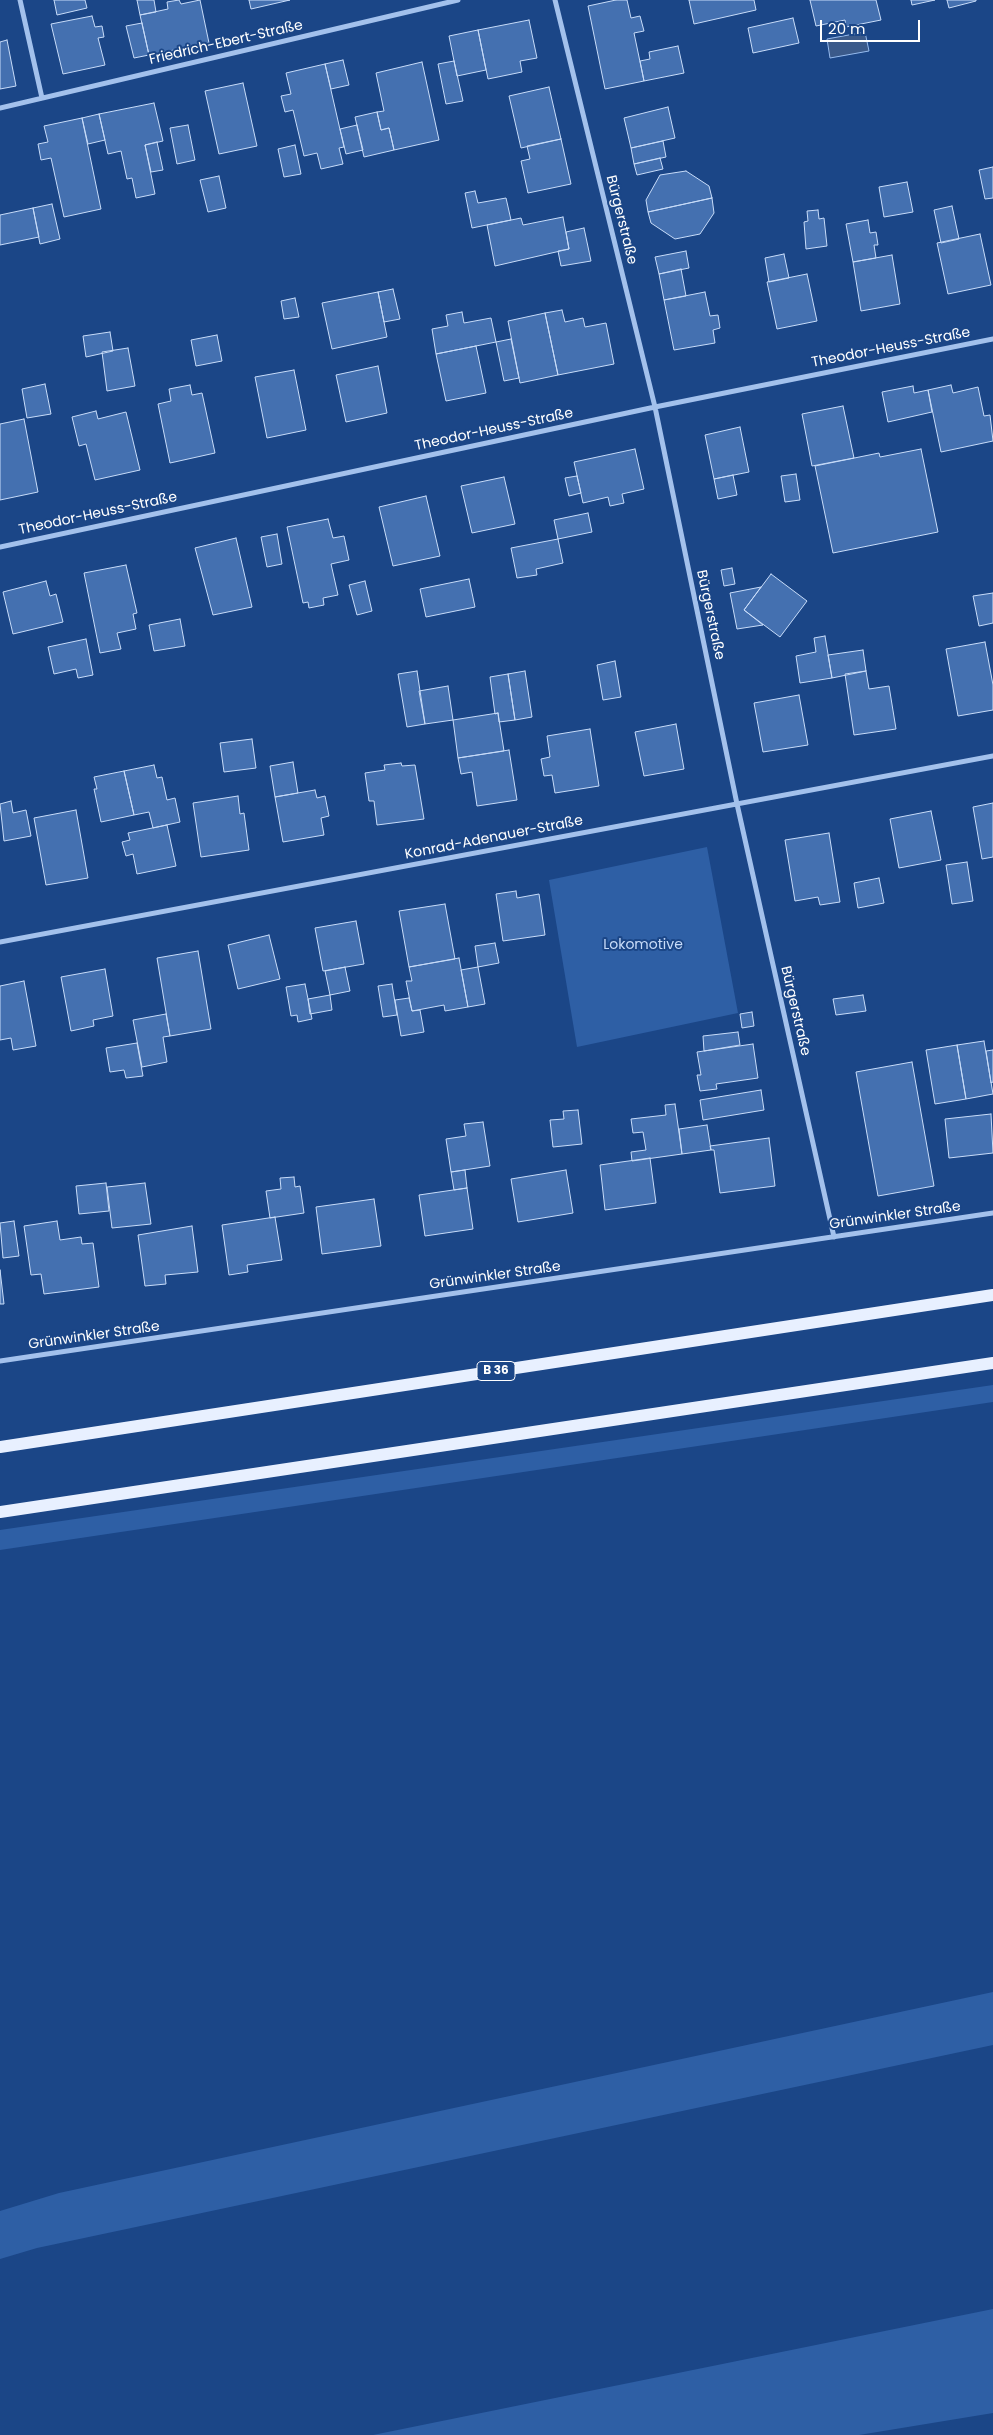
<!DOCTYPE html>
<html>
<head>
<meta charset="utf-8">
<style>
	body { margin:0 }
	#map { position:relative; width:993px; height:2435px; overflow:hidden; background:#1b4687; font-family:Poppins,sans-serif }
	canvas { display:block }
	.scale { position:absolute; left:820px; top:20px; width:100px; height:22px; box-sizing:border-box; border:2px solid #fff; border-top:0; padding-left:6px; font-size:15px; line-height:18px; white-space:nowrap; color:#fff; -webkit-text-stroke:4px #1b4687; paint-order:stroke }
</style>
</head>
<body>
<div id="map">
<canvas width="993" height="2435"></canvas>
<div class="scale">20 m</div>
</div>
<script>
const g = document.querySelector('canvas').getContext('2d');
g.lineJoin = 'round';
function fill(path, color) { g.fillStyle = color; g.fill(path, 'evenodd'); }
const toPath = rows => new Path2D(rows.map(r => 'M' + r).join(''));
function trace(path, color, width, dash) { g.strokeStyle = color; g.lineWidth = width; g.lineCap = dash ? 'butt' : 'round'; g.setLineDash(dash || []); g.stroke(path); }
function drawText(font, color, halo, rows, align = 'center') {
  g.font = font + ' Poppins,sans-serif'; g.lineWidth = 4; g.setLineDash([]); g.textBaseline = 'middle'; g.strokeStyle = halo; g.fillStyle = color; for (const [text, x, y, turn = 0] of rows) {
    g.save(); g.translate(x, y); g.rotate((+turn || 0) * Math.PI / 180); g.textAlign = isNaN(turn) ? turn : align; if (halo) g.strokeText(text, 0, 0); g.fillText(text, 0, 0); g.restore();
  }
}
const green = toPath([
	[707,847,738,1013,577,1047,549,880],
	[993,1385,993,1402,0,1550,0,1530],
	[993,1992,993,2045,37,2248,0,2259,0,2211,59,2193],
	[993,2309,993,2413,859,2435,373,2435]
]);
const water = toPath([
	[865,32,869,51,830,58,827,39,865,32]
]);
const building = toPath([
	[54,0,85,0,87,8,57,15,54,0],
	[137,0,154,0,156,12,140,15,137,0],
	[179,0,181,4,200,0,209,43,149,55,140,15,168,9,167,2,179,0],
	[249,0,290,0,251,9,249,0],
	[616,0,627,0,631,18,640,16,644,31,634,33,644,81,605,89,588,6,616,0],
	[689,0,754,0,756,10,694,24,689,0],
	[810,0,876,0,881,20,846,27,845,20,816,26,810,0],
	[911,0,935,0,912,5,911,0],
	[947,0,976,0,976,1,949,8,947,0],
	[92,16,95,27,102,26,104,37,98,38,105,65,63,74,51,24,92,16],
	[793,18,799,43,753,53,748,28,793,18],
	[529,20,537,58,520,61,522,72,488,79,478,30,529,20],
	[142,23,149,55,134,58,126,26,142,23],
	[478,30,486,70,457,76,449,36,478,30],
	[7,40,16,86,0,89,0,42,7,40],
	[678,46,684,73,644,81,640,61,650,59,649,52,678,46],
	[343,60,349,85,331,89,325,64,343,60],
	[454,61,463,101,446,104,438,64,454,61],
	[422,62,439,140,394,150,389,128,381,130,377,112,384,111,376,73,422,62],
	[325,64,344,147,339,148,343,164,321,169,317,153,304,156,293,110,285,112,281,96,291,94,286,73,325,64],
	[243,83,257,146,219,154,205,91,243,83],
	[549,87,561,139,521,148,509,96,549,87],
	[154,103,163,141,145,145,155,194,136,198,132,178,127,179,121,151,108,154,99,114,154,103],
	[668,107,675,138,631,148,624,118,668,107],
	[377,112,381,130,389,128,394,150,364,157,355,117,377,112],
	[99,114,105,140,88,144,82,118,99,114],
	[82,118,101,209,64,217,51,158,41,160,38,144,48,142,44,126,82,118],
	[188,125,195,160,177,164,170,128,188,125],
	[357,125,363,150,346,154,340,129,357,125],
	[561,139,571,184,528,193,521,161,530,159,527,146,561,139],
	[663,141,666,157,634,164,631,148,663,141],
	[157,142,163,170,151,172,145,145,157,142],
	[295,145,301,174,284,177,278,149,295,145],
	[660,158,663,169,637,175,634,164,660,158],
	[993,167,993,198,985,199,979,170,993,167],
	[686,171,709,186,712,198,648,212,646,200,660,175,686,171],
	[219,176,226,208,208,212,200,180,219,176],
	[907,182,913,212,884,217,879,187,907,182],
	[475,191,478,203,506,198,511,220,472,228,465,193,475,191],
	[712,198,714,213,700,234,675,239,651,223,648,212,712,198],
	[52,204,60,239,40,244,33,208,52,204],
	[952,206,959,239,941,243,934,210,952,206],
	[33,208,39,237,0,245,0,215,33,208],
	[818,210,819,219,824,218,827,246,806,249,804,222,808,221,807,211,818,210],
	[563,217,569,249,495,266,487,225,521,218,523,225,563,217],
	[868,220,870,233,876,232,878,245,874,245,876,258,853,262,846,224,868,220],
	[584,228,591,261,561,266,558,251,569,249,566,232,584,228],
	[980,234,991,285,948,294,937,243,980,234],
	[686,251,689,268,659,274,655,257,686,251],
	[784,254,789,278,769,282,765,258,784,254],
	[892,255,900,304,861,311,853,262,892,255],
	[681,269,686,296,664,300,659,274,681,269],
	[807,274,817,321,777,329,767,282,807,274],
	[393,289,400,319,384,322,378,292,393,289],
	[378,292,387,337,332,349,322,303,378,292],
	[705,292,710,316,718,315,720,328,713,330,715,343,674,350,664,300,705,292],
	[295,298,299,317,284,319,281,301,295,298],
	[562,310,565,322,583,318,585,327,606,323,614,364,558,375,545,313,562,310],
	[462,312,464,323,491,318,496,342,436,354,432,329,448,326,446,315,462,312],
	[545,313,558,375,520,383,508,321,545,313],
	[110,332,113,351,86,357,83,336,110,332],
	[217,335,222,361,196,366,191,340,217,335],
	[511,339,519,378,504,381,496,342,511,339],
	[476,346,486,393,446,401,436,354,476,346],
	[128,348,135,386,107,391,102,352,128,348],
	[378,366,387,413,346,422,336,375,378,366],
	[294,370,306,430,267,438,255,377,294,370],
	[45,384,51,414,27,418,22,389,45,384],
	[190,385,192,395,202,393,215,453,170,463,158,404,171,401,169,389,190,385],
	[951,385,953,393,978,387,984,416,990,415,993,441,941,452,928,390,951,385],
	[913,386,914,393,928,390,932,412,888,422,882,392,913,386],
	[843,406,854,458,812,466,802,414,843,406],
	[96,411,98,419,126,412,140,470,95,480,86,444,79,446,72,417,96,411],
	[24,419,38,492,0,500,0,424,24,419],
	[740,427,749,472,714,479,705,435,740,427],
	[635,449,644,489,622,494,624,503,610,506,608,497,583,503,574,462,635,449],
	[921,449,938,532,833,553,815,466,879,453,880,457,921,449],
	[796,474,800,500,785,502,781,476,796,474],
	[733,475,737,495,718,499,714,479,733,475],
	[577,476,581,493,569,496,565,478,577,476],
	[504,477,515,524,472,533,461,486,504,477],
	[426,496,440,556,393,566,379,507,426,496],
	[588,513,592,532,558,539,554,520,588,513],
	[328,519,333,538,344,536,349,560,331,564,338,595,323,598,324,605,309,608,308,602,303,603,287,527,328,519],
	[277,534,282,564,267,567,261,537,277,534],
	[236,538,252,607,213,615,195,548,236,538],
	[558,539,563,563,536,569,537,575,517,578,511,548,558,539],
	[126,565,137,613,133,614,136,629,117,633,121,649,100,653,84,573,126,565],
	[732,568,735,584,724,586,721,570,732,568],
	[771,574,807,601,780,637,744,610,771,574],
	[469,579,475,607,426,617,420,589,469,579],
	[46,581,50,596,56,594,63,622,13,634,3,592,46,581],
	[365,581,372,611,357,615,349,585,365,581],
	[761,587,744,610,763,625,737,629,730,593,761,587],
	[993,593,993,623,979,626,973,596,993,593],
	[180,619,185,646,154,651,149,625,180,619],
	[825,636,832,678,800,683,796,656,816,652,814,638,825,636],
	[86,639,93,675,78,678,76,669,54,674,48,647,86,639],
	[985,642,993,685,993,710,958,716,946,649,985,642],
	[863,650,866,671,832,678,828,655,863,650],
	[615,661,621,697,603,700,597,665,615,661],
	[417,671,425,724,407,727,398,674,417,671],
	[525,671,532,717,515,720,508,674,525,671],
	[866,671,869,689,889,686,896,729,854,735,845,674,866,671],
	[508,674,515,720,499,722,498,713,495,714,490,677,508,674],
	[448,686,453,720,425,724,419,691,448,686],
	[799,695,808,745,763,752,754,703,799,695],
	[498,713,504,751,458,758,453,720,498,713],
	[676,724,684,769,644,776,635,732,676,724],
	[590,729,599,786,555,793,552,775,544,776,541,759,550,757,547,736,590,729],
	[252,739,256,768,224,772,220,743,252,739],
	[509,750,517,800,477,806,472,772,461,774,458,758,509,750],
	[293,762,298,793,275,797,270,766,293,762],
	[401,763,402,766,415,765,424,819,377,825,374,801,369,801,365,773,385,770,384,765,401,763],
	[154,765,157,778,162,777,167,800,175,798,180,822,153,828,149,812,134,815,124,771,154,765],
	[124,771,134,815,101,822,94,789,97,789,94,777,124,771],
	[315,790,317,798,325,796,329,816,321,818,324,835,283,842,275,797,315,790],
	[238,796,240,814,244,813,249,850,201,857,193,803,238,796],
	[11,801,13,813,26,810,31,836,4,841,0,804,11,801],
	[993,803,993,857,982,859,973,807,993,803],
	[76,810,88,878,46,885,34,818,76,810],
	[931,811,941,860,899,868,890,819,931,811],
	[167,825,176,866,137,874,133,854,126,856,122,842,130,840,128,833,167,825],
	[829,833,840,902,820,905,818,897,795,901,785,840,829,833],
	[967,862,973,901,952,904,946,865,967,862],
	[879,878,884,903,858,908,854,883,879,878],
	[516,891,517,898,539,894,545,935,503,941,496,894,516,891],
	[445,904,455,959,409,967,399,911,445,904],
	[356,921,364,964,323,971,315,928,356,921],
	[269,935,280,979,238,989,228,945,269,935],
	[495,943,499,963,478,967,475,946,495,943],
	[198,951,211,1029,170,1036,157,958,198,951],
	[459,958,468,1007,445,1011,444,1005,412,1011,406,981,412,981,409,967,459,958],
	[345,967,350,991,330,995,325,971,345,967],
	[478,967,485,1004,468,1007,461,970,478,967],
	[105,969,113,1016,93,1020,94,1026,71,1031,61,977,105,969],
	[24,981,36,1046,13,1050,11,1038,0,1040,0,986,24,981],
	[305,984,312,1019,298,1022,297,1015,291,1016,286,987,305,984],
	[392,984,397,1015,383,1017,378,986,392,984],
	[330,995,332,1010,310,1014,308,999,330,995],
	[863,995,866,1011,836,1015,833,999,863,995],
	[409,998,412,1011,420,1010,424,1032,401,1036,395,1000,409,998],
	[752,1012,754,1026,742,1028,740,1014,752,1012],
	[166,1014,170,1036,163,1037,167,1062,142,1067,133,1020,166,1014],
	[738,1032,740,1045,704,1051,703,1036,738,1032],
	[984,1041,993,1094,966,1099,957,1045,984,1041],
	[137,1043,143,1076,126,1078,124,1070,110,1072,106,1048,137,1043],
	[753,1044,758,1078,716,1084,717,1089,700,1091,697,1075,701,1075,697,1052,753,1044],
	[957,1045,966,1099,935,1104,926,1050,957,1045],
	[993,1050,993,1082,991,1083,986,1051,993,1050],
	[912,1062,934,1186,878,1196,856,1072,912,1062],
	[761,1090,764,1110,703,1120,700,1100,761,1090],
	[675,1104,682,1154,632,1161,631,1152,646,1150,643,1132,633,1133,631,1119,666,1115,665,1105,675,1104],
	[578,1110,582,1144,553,1147,550,1120,564,1119,563,1111,578,1110],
	[991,1114,993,1153,949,1158,945,1119,991,1114],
	[483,1122,490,1166,451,1172,446,1139,466,1136,464,1124,483,1122],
	[707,1125,711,1150,682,1154,679,1129,707,1125],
	[769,1138,775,1186,720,1193,714,1150,711,1150,710,1146,769,1138],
	[650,1158,656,1203,605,1210,600,1165,650,1158],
	[465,1170,467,1188,454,1190,451,1172,465,1170],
	[566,1170,573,1213,518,1222,511,1179,566,1170],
	[294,1177,295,1187,300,1186,304,1213,270,1218,266,1191,281,1189,280,1178,294,1177],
	[106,1183,109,1211,79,1214,76,1186,106,1183],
	[145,1183,151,1224,112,1228,107,1187,145,1183],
	[467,1188,473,1229,425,1236,419,1195,467,1188],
	[374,1199,381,1246,322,1254,316,1207,374,1199],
	[275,1217,282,1260,247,1265,248,1272,229,1275,222,1225,275,1217],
	[14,1221,19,1256,3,1258,0,1223,14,1221],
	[57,1221,60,1240,81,1237,82,1244,93,1243,99,1287,44,1294,41,1274,31,1275,24,1226,57,1221],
	[192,1226,198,1272,165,1275,166,1284,145,1286,138,1235,192,1226],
	[0,1270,4,1304,0,1304,0,1270]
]);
const street = toPath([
	[20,0,42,98],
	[555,0,655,407,737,804,834,1237],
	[0,108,458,0],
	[0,547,655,407,993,339],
	[0,942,993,756],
	[0,1361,993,1213]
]);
const primary = toPath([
	[0,1447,993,1295],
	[0,1512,993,1363]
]);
const shields = [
	[496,1371,38]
];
const shieldNames = [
	["B 36",496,1371]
];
const streetNames = [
	["Friedrich-Ebert-Straße",226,43,-13],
	["Bürgerstraße",621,220,76],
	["Theodor-Heuss-Straße",891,348,-11],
	["Theodor-Heuss-Straße",494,430,-12],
	["Theodor-Heuss-Straße",98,514,-12],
	["Bürgerstraße",710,615,78],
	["Konrad-Adenauer-Straße",494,838,-11],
	["Bürgerstraße",795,1011,77],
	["Grünwinkler Straße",895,1216,-8],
	["Grünwinkler Straße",495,1276,-8],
	["Grünwinkler Straße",94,1336,-8]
];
const parkNames = [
	["Lokomotive",643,945]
];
fill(green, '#2e5fa5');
fill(water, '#3b5a8a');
trace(water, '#96bbee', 1);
fill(building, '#4470b0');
trace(building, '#c8dcf9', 1);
trace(street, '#a3c1ec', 5);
trace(primary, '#e8f0ff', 12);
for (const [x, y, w] of shields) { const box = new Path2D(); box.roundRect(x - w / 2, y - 9.5, w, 19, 4); g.fillStyle = '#1b4687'; g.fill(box); trace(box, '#fff', 1); }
drawText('bold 12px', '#fff', null, shieldNames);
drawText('14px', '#fff', '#1b4687', streetNames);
drawText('14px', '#c8dcf9', '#1b4687', parkNames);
</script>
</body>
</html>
